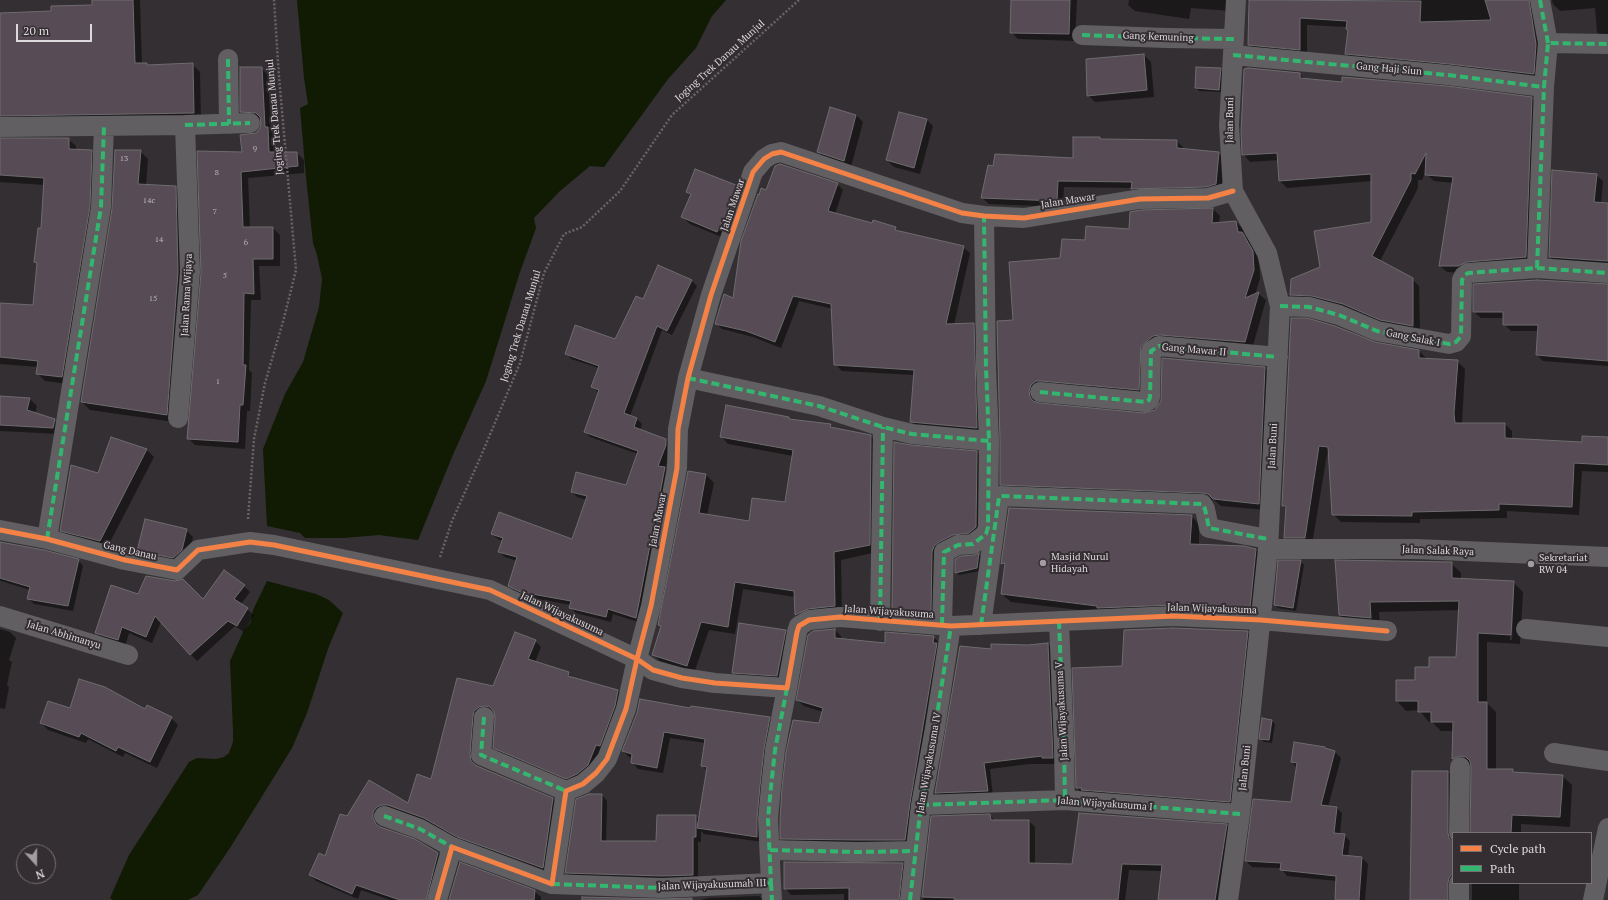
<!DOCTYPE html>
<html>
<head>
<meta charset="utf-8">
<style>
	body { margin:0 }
	#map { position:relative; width:1608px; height:900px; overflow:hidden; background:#332f32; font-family:"PT Serif",serif }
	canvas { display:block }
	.legend { position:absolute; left:1452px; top:832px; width:140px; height:52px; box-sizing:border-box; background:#342e33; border:1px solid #777276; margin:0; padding:5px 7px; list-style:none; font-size:12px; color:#dcd8db }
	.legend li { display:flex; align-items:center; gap:8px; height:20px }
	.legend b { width:20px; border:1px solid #777276 }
	.north { position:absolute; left:16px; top:844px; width:40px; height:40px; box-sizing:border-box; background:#342e33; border:1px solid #777276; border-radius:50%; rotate:159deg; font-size:11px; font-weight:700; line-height:16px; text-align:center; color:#dcd8db }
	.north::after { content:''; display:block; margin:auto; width:14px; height:18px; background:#a19da0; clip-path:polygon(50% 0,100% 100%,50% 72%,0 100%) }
	.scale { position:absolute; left:16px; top:24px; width:76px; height:18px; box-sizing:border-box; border:2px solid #dcd8db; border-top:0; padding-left:5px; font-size:12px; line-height:14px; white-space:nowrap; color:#dcd8db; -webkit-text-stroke:3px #342e33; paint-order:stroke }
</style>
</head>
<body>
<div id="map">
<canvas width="1608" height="900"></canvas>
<ul class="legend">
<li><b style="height:5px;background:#f48246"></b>Cycle path</li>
<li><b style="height:5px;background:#33b770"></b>Path</li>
</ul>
<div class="north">N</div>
<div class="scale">20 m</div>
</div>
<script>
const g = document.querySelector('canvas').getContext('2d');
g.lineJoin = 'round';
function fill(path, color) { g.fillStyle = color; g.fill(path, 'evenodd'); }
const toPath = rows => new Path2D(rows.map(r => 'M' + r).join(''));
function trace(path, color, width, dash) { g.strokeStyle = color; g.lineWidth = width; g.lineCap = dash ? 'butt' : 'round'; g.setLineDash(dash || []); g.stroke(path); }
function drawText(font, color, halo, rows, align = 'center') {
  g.font = font + ' "PT Serif",serif'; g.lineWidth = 4; g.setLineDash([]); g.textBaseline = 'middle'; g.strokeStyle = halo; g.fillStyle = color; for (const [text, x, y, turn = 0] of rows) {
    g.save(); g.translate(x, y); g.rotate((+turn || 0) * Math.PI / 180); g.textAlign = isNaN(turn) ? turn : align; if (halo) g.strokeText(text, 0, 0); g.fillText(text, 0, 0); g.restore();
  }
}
const water = toPath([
	[297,0,726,0,712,16,696,48,668,79,604,167,590,166,560,191,534,218,536,228,520,272,486,381,452,457,418,540,379,535,343,538,305,538,300,533,267,526,263,449,285,394,303,362,319,307,322,279,317,255,313,243,306,177,300,108,308,104,304,78],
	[267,581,316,594,329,600,343,613,329,646,307,713,292,748,230,848,198,895,188,900,113,900,110,898,129,855,189,762,197,758,216,759,224,757,229,753,233,742,233,731,230,661,243,632,251,622,253,610]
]);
const shadow = toPath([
	[93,0,140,0,142,64,146,64,149,66,192,64,200,72,201,120,0,126,0,14,52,12,93,6],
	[1012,0,1077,0,1075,41,1018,39,1011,32],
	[1129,0,1234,0,1231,11,1191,8,1189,19,1135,11,1128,5],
	[1248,0,1538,0,1543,51,1540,80,1353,60,1346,54,1349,31,1347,29,1347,27,1307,25,1307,56,1256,51,1249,44],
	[1552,0,1608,0,1608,38,1604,39,1597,32,1595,8,1560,11,1553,4],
	[1144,55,1151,62,1154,97,1095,102,1088,95],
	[261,68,268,75,271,131,275,135,276,153,297,153,304,160,304,173,248,178,250,228,273,228,280,235,280,266,259,266,261,300,251,300,249,370,252,373,250,411,247,411,245,449,195,445,188,438,243,153,261,129,262,120,248,118,241,111],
	[1220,69,1224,72,1222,92,1199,91,1196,88],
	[1299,74,1305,79,1532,98,1539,105,1533,264,1465,273,1447,272,1440,266,1453,183,1434,181,1425,173,1422,180,1418,180,1418,188,1380,261,1412,279,1419,286,1420,332,1388,327,1298,301,1291,294,1372,223,1372,181,1287,188,1280,181,1278,160,1250,162,1243,154],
	[856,115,863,122,851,167,825,159,818,152],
	[926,119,933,126,920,174,894,167,887,160],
	[1100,138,1102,140,1177,141,1183,147,1183,150,1218,153,1225,159,1222,190,1139,195,1132,188,1064,187,1063,207,989,204,982,198,989,166,994,167,1074,159],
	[0,139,68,139,76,146,76,150,91,151,98,158,69,384,45,381,37,373,38,367,0,364,0,304,33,306,38,265,35,262,42,229,45,185,0,182],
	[140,151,148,159,146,185,175,187,183,195,174,422,90,410,82,402],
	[696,170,736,186,743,193,724,238,690,224,683,217,691,196,687,192],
	[1596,175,1603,181,1601,203,1608,204,1608,267,1557,264,1550,257],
	[837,184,843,190,835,214,895,228,899,232,963,247,970,253,954,325,974,324,980,330,983,434,917,427,911,421,914,375,842,371,835,364,833,309,799,301,781,348,753,337,722,329,716,323,734,299,760,196,766,191],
	[1213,209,1220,216,1219,223,1236,222,1243,229,1244,235,1249,240,1259,259,1260,278,1255,295,1259,294,1266,300,1252,349,1160,343,1145,396,1035,399,1036,403,1144,414,1155,411,1162,401,1163,359,1265,368,1272,375,1265,510,1221,506,1215,501,1210,499,1008,491,1001,484,1014,321,1061,258,1086,242,1130,230,1141,211],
	[658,266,692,281,697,286,672,335,662,330,630,416,636,418,642,424,640,430,666,439,671,445,671,451,665,468,670,474,641,623,613,614,611,622,576,613,570,607,571,605,538,599,537,601,514,591,509,585,517,561,505,557,499,552,503,541,498,539,492,534,572,540,587,500,577,497,572,492,626,486,638,454,590,437,585,431,599,393,592,387,599,368,571,359,566,353,615,340,643,301],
	[1608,285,1608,366,1543,361,1537,355,1539,331,1511,331,1504,324,1504,318,1481,318,1474,312],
	[1375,343,1419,351,1427,359,1457,361,1465,369,1462,424,1505,424,1512,431,1512,439,1583,443,1608,438,1608,472,1582,471,1579,515,1507,511,1507,518,1420,519,1420,523,1341,522,1333,514,1329,454,1327,454,1312,545,1292,545,1285,537,1286,509,1283,505],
	[0,397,30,399,37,406,35,413,54,420,61,427,60,434,0,431],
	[789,418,790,420,830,425,833,428,871,436,879,444,877,552,841,560,842,613,803,622,796,615,795,597,743,589,735,634,709,630,694,673,661,662,653,654,662,628,659,625,689,472,706,475,714,483,707,515,750,523,786,503,793,456,728,444,721,436],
	[112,438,147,450,154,457,107,548,68,537,61,530,99,474],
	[911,446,977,452,983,459,982,532,945,548,937,619,899,616,893,609],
	[1191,516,1199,524,1199,546,1244,547,1256,549,1264,558,1258,616,1104,613,1011,602,1002,594,1006,567,1002,564],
	[186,530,193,537,188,557,181,564,145,557,138,550],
	[0,543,78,560,83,566,73,611,34,604,29,599,30,590,1,581,0,580],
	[979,555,982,558,980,571,959,575,956,572,974,556],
	[1301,562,1304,565,1296,611,1278,608,1275,605],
	[1451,563,1461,573,1461,580,1513,582,1523,592,1520,644,1487,642,1487,703,1496,712,1496,770,1513,770,1516,773,1562,776,1572,785,1570,827,1521,824,1521,833,1471,833,1472,765,1463,768,1454,758,1454,731,1441,731,1432,722,1429,722,1419,710,1406,711,1397,701,1430,668,1457,658,1460,610,1379,612,1380,627,1349,625,1340,615],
	[1512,590,1514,590,1512,640,1510,640],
	[244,586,250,592,241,604,254,615,244,632,235,626,197,661,161,622,152,643,129,633,125,646,103,639,96,633,138,595,204,600],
	[0,629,10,632,16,638,9,660,12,662,7,685,9,687,5,709,0,708],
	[835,630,841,636,841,639,886,644,933,637,940,643,911,846,788,845,781,838,820,725,823,712,804,706,797,700],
	[785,631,792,638,784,682,740,679,733,672],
	[1247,632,1254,639,1237,808,1084,795,1077,788,1123,667],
	[516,634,535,641,541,647,535,662,568,673,573,678,618,691,624,696,593,771,573,784,500,753,494,747,495,712,491,711,475,761,477,767,553,799,559,805,548,873,379,818,378,824,380,828,438,853,444,859,432,900,390,900,361,890,358,899,316,881,310,875,326,857,370,782,408,805,431,780,457,679,494,687],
	[1048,644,1054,650,1058,764,1029,764,990,769,993,797,942,799,936,793,992,650],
	[70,709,145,710,171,718,178,725,157,768,125,753,123,757,88,739,86,743,48,730,41,723],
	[691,709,769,718,775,724,763,842,704,834,701,831,701,842,698,842,698,880,572,878,566,873,602,795,607,801,606,842,657,842,696,816,699,820,708,771,702,766,706,743,670,738,663,773,638,769,632,762,633,758,629,757,623,751],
	[1272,721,1275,724,1272,743,1264,742,1261,739],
	[1327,750,1335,752,1341,758,1328,807,1336,807,1342,813,1340,834,1344,835,1350,841,1348,856,1362,858,1368,864,1365,900,1336,900,1337,881,1287,876,1281,868,1252,867,1246,861,1292,804,1297,768,1292,762],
	[1413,772,1448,772,1458,782,1453,833,1453,883,1457,900,1411,900],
	[990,815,995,821,1029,821,1035,827,1035,864,1073,865,1226,825,1233,832,1222,900,1159,900,1162,871,1129,870,1125,900,923,900,932,817],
	[902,864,909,870,905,900,844,900,844,894,791,895,785,888],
	[1472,883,1519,883,1519,900,1472,900],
	[534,891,541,897,541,900,450,900],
	[759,896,763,900,701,900,708,898]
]);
const building = toPath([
	[92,0,133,0,135,63,147,63,147,65,193,63,194,113,0,116,0,13,51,11,51,6,92,5,92,0],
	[1011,0,1070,0,1069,34,1010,33,1011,0],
	[1249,0,1421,1,1420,22,1491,20,1485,0,1529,0,1536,44,1534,74,1449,64,1345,54,1348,30,1346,29,1347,21,1300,18,1300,50,1248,45,1249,0],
	[1144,54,1147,90,1087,96,1086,59,1144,54],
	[240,67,262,67,265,127,268,127,269,152,297,152,298,166,241,172,243,227,273,227,273,259,253,259,254,294,244,293,243,365,246,365,243,405,240,405,238,442,187,439,201,273,197,151,242,152,240,135,256,133,260,128,261,123,260,117,256,113,240,112,240,67],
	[1196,67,1221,68,1219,90,1195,88,1196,67],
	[1248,68,1300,73,1300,78,1342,82,1342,77,1447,86,1532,97,1526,257,1467,262,1458,266,1439,266,1453,177,1425,175,1426,153,1415,174,1411,173,1411,180,1372,256,1413,278,1413,326,1380,320,1343,304,1312,296,1290,295,1291,279,1320,267,1314,231,1371,222,1371,174,1279,181,1277,153,1242,155,1241,132,1244,69,1248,68],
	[830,107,856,115,844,161,817,152,830,107],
	[899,112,927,119,914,168,886,160,899,112],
	[1073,137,1100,137,1100,139,1177,140,1177,148,1219,152,1216,184,1206,187,1131,189,1132,182,1058,181,1057,201,981,198,988,165,993,166,995,154,1073,158,1073,137],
	[0,138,69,138,69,149,92,150,90,206,62,377,36,374,38,361,0,357,0,303,33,305,37,263,34,262,38,228,41,228,44,178,0,175,0,138],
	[115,150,141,150,138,184,176,186,178,272,167,415,81,402,112,209,115,150],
	[780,164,838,183,828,211,872,223,873,220,896,227,895,230,964,246,946,324,974,323,977,428,910,422,914,370,834,365,831,304,793,296,775,342,746,331,715,324,724,294,733,298,741,241,758,194,759,195,761,188,766,190,775,166,780,164],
	[695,169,736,185,728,210,717,232,681,217,691,194,686,192,695,169],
	[1552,170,1597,174,1594,202,1608,203,1608,261,1549,257,1552,170],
	[1213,208,1212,223,1236,221,1238,232,1242,232,1253,251,1254,270,1245,298,1259,292,1245,342,1160,335,1153,336,1141,346,1139,390,1041,381,1036,381,1031,385,1029,391,1030,397,1033,401,1039,403,1144,413,1155,410,1161,401,1162,358,1265,367,1259,504,1213,499,1208,494,1202,493,1000,485,1000,441,997,321,1013,320,1009,262,1060,258,1062,239,1085,240,1086,226,1129,229,1130,212,1141,210,1213,208],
	[658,265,692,280,667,331,657,326,624,413,637,418,634,427,666,439,666,445,658,466,665,467,636,618,608,609,606,617,569,608,571,601,532,594,531,597,508,586,517,557,498,552,503,538,491,534,499,512,572,539,587,496,571,492,576,472,626,485,638,451,584,432,599,390,591,387,599,366,565,354,575,325,615,339,636,296,643,299,658,265],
	[1537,280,1608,284,1608,361,1536,355,1538,325,1503,325,1503,312,1473,312,1473,284,1537,280],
	[1291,318,1307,318,1335,326,1375,342,1419,350,1419,358,1458,360,1454,413,1455,423,1505,423,1505,438,1582,442,1582,436,1608,437,1608,465,1574,463,1572,507,1499,504,1499,510,1412,512,1412,516,1332,515,1328,447,1319,446,1305,538,1284,538,1286,506,1282,506,1291,318],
	[0,396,30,398,27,410,55,419,53,428,0,425,0,396],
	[726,405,789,417,789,419,831,424,830,427,871,435,870,545,834,552,835,606,808,609,795,615,794,591,735,582,728,627,701,622,687,666,652,655,661,626,658,625,688,471,706,474,699,513,749,521,752,498,785,502,793,450,720,437,726,405],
	[111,437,147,449,100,541,60,531,71,465,98,473,111,437],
	[894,442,911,445,977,451,976,527,969,533,953,535,939,542,934,546,932,552,931,613,892,610,894,442],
	[1009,508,1192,515,1190,544,1244,546,1256,549,1250,608,1174,605,1097,608,1097,606,1001,594,1005,563,1001,564,1009,508],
	[145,519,187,529,182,550,173,558,137,551,145,519],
	[0,542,44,550,79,559,68,606,27,599,30,587,0,578,0,542],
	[979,553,977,568,955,573,955,559,961,556,974,555,979,553],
	[1278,560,1301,560,1293,608,1274,605,1278,560],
	[1335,560,1452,562,1452,578,1514,581,1511,635,1478,633,1478,702,1487,702,1487,769,1513,769,1513,772,1563,775,1560,817,1512,815,1511,833,1470,833,1471,767,1470,761,1466,757,1460,756,1452,759,1453,722,1431,722,1431,712,1418,712,1418,701,1396,701,1396,680,1415,680,1415,667,1429,667,1429,657,1456,657,1459,601,1370,602,1371,618,1339,615,1335,560],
	[224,570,245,585,234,599,248,608,237,626,228,621,190,655,155,616,146,637,122,627,118,640,95,633,111,585,138,594,146,576,175,581,183,579,203,599,224,570],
	[739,623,786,630,777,676,732,673,739,623],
	[1173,628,1248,631,1230,802,1081,790,1082,788,1076,788,1072,668,1122,666,1124,630,1173,628],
	[835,629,835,638,885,643,885,632,934,636,933,643,937,643,910,803,905,840,858,840,780,839,780,819,782,788,786,752,793,720,819,723,823,708,796,700,808,635,813,631,835,629],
	[515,632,536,640,528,659,569,672,568,676,618,690,615,706,600,746,596,745,588,765,577,774,566,779,493,748,495,718,494,712,490,707,485,706,479,707,474,711,473,716,470,754,471,761,477,766,553,798,543,868,457,837,424,818,388,805,382,805,377,807,373,812,373,818,376,824,380,827,415,839,438,853,426,900,400,900,356,885,352,894,309,875,319,853,325,856,340,814,347,816,369,780,408,803,417,774,431,779,457,678,493,686,515,632],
	[1048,643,1053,758,1042,758,1042,756,984,763,988,791,935,793,960,646,991,649,991,644,1028,645,1048,643],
	[79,679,105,687,145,709,147,705,172,717,150,762,118,747,116,751,81,733,79,737,40,723,48,701,70,708,79,679],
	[640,699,690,708,691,706,770,717,764,749,760,786,757,818,757,837,697,828,707,767,701,766,705,739,664,732,657,768,631,763,632,754,622,751,637,713,640,699],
	[1262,718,1272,720,1269,740,1259,739,1262,718],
	[1294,742,1325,747,1325,748,1335,751,1321,805,1337,807,1334,833,1345,834,1342,855,1362,857,1359,900,1335,900,1336,876,1280,870,1281,863,1245,861,1253,799,1291,802,1297,763,1291,762,1294,742],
	[1412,771,1448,771,1448,833,1449,838,1453,843,1453,873,1449,878,1448,883,1448,900,1410,900,1412,771],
	[589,794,602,794,601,841,656,841,657,815,696,815,696,837,693,837,693,875,662,876,565,873,576,799,589,794],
	[1079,813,1227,824,1215,900,1158,900,1162,865,1122,864,1118,900,954,900,955,898,922,897,931,816,990,814,991,820,1029,820,1029,863,1072,864,1079,813],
	[460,862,535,890,534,900,449,900,460,862],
	[784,862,903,863,899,900,849,900,849,888,784,889,784,862],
	[582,897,662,899,692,898,692,900,582,900,582,897]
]);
const path = toPath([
	[248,519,254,439,265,383,284,318,296,270,279,77,274,0],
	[440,557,452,521,481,456,520,363,544,273,564,234,582,227,620,191,672,115,799,0]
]);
const street = toPath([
	[1540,0,1548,43],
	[1082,35,1167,38,1234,39],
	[1233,55,1448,75,1544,87],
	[228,59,229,124],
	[185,125,250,123],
	[0,127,185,125,190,272,178,418],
	[1537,268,1544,87,1548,43,1608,44],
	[1280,306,1309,307,1339,315,1377,331,1449,344,1456,342,1461,336,1462,280,1464,276,1468,273,1537,268,1608,273],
	[688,378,819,406,883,427,912,434,989,441],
	[1040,392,1145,402,1149,400,1150,397,1151,351,1159,346,1278,357],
	[0,530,47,539,125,560,177,570,198,550,250,542,274,545,490,590,637,659,653,670,682,678,715,683,787,688,797,632,799,626,809,620,840,617,951,626,1173,616,1261,620,1387,631],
	[47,539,101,207,104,126],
	[1268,549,1416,549,1608,557],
	[0,616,128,655],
	[880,621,883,427],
	[1059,621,1064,748,1065,800],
	[942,625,944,552,958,545,973,544,986,534,988,527,989,441,986,368,984,216],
	[981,625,999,497,1001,496,1202,504,1205,509,1209,528,1268,539],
	[1526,629,1608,637],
	[484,717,481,755,566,791],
	[1554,753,1608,761],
	[921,805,1065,800,1240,814],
	[384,816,420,829,452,847],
	[1459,833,1460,767],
	[770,850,858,852,915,851],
	[771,883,772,900],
	[552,884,662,888,771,883,768,819,771,787,775,750,787,688],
	[437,900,452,847,552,884,566,791,583,784,596,773,607,759,626,709,637,659,651,606,677,468,678,429,688,378,711,295,753,172,764,159,772,154,781,152,962,213,984,216,1024,218,1140,199,1208,198,1233,191],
	[910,900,921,805,935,728,951,626],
	[1228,900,1240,814,1268,549,1280,306,1267,253,1233,191,1229,125,1236,0],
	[1459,900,1459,883],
	[1593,900,1608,828]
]);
const quiet = toPath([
	[1540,0,1548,43],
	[1082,35,1167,38,1234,39],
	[1233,55,1448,75,1544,87],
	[228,59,229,124],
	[185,125,250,123],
	[1537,268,1544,87,1548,43,1608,44],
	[1280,306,1309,307,1339,315,1377,331,1449,344,1456,342,1461,336,1462,280,1464,276,1468,273,1537,268,1608,273],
	[688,378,819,406,883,427,912,434,989,441],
	[1040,392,1145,402,1149,400,1150,397,1151,351,1159,346,1278,357],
	[47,539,101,207,104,126],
	[880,621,883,427],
	[1059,621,1064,748,1065,800],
	[942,625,944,552,958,545,973,544,986,534,988,527,989,441,986,368,984,216],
	[981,625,999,497,1001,496,1202,504,1205,509,1209,528,1268,539],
	[484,717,481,755,566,791],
	[921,805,1065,800,1240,814],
	[384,816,420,829,452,847],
	[770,850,858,852,915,851],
	[771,883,772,900],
	[552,884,662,888,771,883,768,819,771,787,775,750,787,688],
	[910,900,921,805,935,728,951,626]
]);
const cycleway = toPath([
	[0,530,47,539,125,560,177,570,198,550,250,542,274,545,490,590,637,659,653,670,682,678,715,683,787,688,797,632,799,626,809,620,840,617,951,626,1173,616,1261,620,1387,631],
	[437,900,452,847,552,884,566,791,583,784,596,773,607,759,626,709,637,659,651,606,677,468,678,429,688,378,711,295,753,172,764,159,772,154,781,152,962,213,984,216,1024,218,1140,199,1208,198,1233,191]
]);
const markers = [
	[1043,563,4,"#a19da0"],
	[1531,564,4,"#a19da0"]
];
const numberNames = [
	["9",255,149],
	["13",124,159],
	["8",217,173],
	["14c",149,201],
	["7",215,212],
	["14",159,240],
	["6",246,243],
	["5",225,276],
	["15",153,299],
	["1",218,382]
];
const streetNames = [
	["Gang Kemuning",1158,37,2],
	["Joging Trek Danau Munjul",720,61,-42],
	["Gang Haji Siun",1389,69,5],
	["Joging Trek Danau Munjul",275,117,-95],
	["Jalan Buni",1230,120,-89],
	["Jalan Mawar",1068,201,-9],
	["Jalan Mawar",733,205,-71],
	["Jalan Rama Wijaya",187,295,-87],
	["Joging Trek Danau Munjul",521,326,-73],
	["Gang Salak I",1413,338,11],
	["Gang Mawar II",1194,350,5],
	["Jalan Buni",1273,446,-87],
	["Jalan Mawar",658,520,-79],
	["Gang Danau",130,551,13],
	["Jalan Salak Raya",1438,551,2],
	["Jalan Wijayakusuma",1212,609,2],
	["Jalan Wijayakusuma",889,612,4],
	["Jalan Wijayakusuma",562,614,25],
	["Jalan Abhimanyu",64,635,17],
	["Jalan Wijayakusuma V",1062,711,-93],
	["Jalan Wijayakusuma IV",929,763,-80],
	["Jalan Buni",1245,768,-84],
	["Jalan Wijayakusuma I",1105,804,4],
	["Jalan Wijayakusumah III",712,885,-2]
];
const poiNames = [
	["Masjid Nurul",1051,557],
	["Hidayah",1051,569],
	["Sekretariat",1539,558],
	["RW 04",1539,570]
];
fill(water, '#111b04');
fill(shadow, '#0007');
fill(building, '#574b55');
trace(building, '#6e6c6e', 1);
trace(path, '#676566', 2.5, [2, 2]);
trace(street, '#615f61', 20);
trace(quiet, '#33b770', 4, [8, 4]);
trace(cycleway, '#f48246', 5);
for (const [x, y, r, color] of markers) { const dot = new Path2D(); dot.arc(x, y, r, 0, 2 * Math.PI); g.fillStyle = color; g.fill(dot); trace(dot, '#342e33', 1.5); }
drawText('8px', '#bbb5ba', null, numberNames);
drawText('10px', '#dcd8db', '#342e33', streetNames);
drawText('10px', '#dcd8db', '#342e33', poiNames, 'left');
</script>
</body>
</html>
